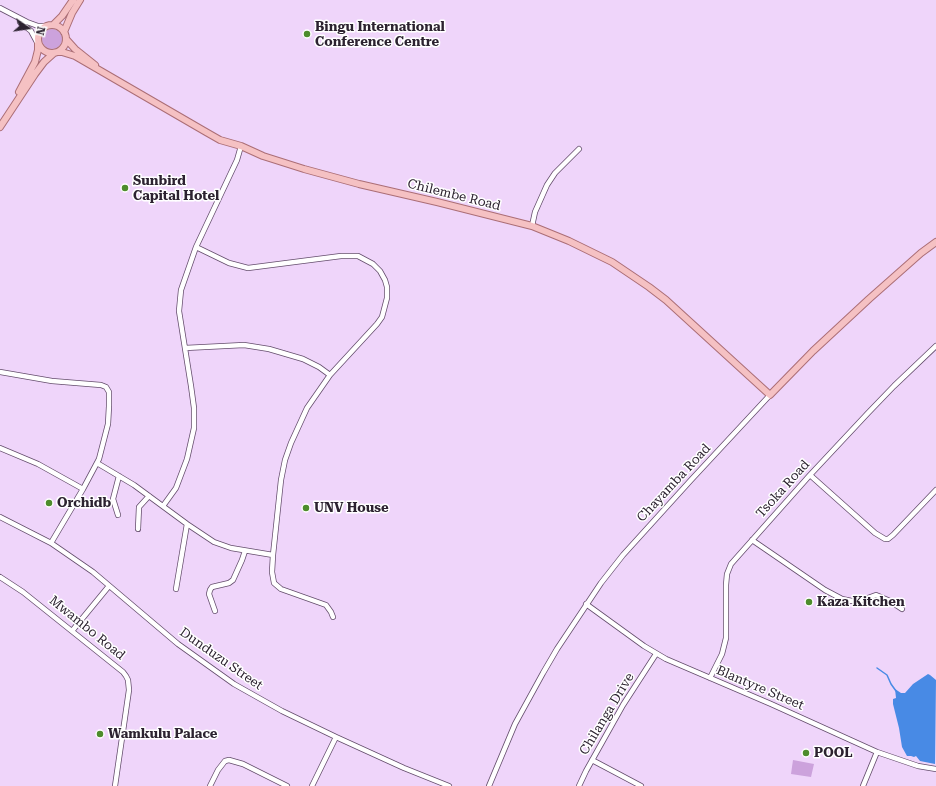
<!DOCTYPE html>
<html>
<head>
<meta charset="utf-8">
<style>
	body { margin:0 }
	#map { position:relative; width:936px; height:786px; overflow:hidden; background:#efd5fa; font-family:"Roboto Serif",serif }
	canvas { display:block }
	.north { position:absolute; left:8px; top:8px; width:40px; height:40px; -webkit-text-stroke:3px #fff; paint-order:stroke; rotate:103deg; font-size:11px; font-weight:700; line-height:16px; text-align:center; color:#2c2230 }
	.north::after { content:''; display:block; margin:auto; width:14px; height:18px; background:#2c2230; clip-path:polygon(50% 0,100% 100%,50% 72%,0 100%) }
</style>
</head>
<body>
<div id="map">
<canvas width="936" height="786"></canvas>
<div class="north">N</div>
</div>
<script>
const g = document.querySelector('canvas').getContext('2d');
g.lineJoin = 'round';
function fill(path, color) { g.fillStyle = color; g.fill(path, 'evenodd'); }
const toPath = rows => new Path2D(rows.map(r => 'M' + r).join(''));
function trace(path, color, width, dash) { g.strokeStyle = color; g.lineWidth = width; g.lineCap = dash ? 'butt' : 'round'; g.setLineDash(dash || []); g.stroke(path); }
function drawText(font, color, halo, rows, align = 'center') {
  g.font = font + ' "Roboto Serif",serif'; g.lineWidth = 3; g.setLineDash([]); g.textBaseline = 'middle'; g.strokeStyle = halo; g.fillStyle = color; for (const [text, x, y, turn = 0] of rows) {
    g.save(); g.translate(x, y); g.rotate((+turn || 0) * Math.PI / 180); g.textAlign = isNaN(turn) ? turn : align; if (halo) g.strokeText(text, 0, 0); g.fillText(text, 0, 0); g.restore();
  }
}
const green = toPath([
	'42 39a10 10 0 1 1 20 0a10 10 0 1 1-20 0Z',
	[793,760,814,764,811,777,791,774]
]);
const water = toPath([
	[928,674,930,675,936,680,935,764,920,761,916,756,914,757,911,756,907,756,902,747,899,728,893,704,893,699,896,698,895,689,901,693,905,693,913,684]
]);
const stream = toPath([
	[877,668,887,675,891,684,896,691]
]);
const minor = toPath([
	[0,8,27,22,38,26,46,26],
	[20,22,31,31,38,44],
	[532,226,535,212,547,185,555,173,579,149],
	[196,247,229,263,248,268,341,256,358,256,373,264,380,271,385,280,387,287,387,298,382,317,377,324,330,375,307,408,291,443,285,460,281,480,273,555,272,572,274,583,281,589,326,605,331,612,333,617],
	[185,348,244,345,269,349,303,359,319,367,330,375],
	[0,372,52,381,101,385,106,387,109,392,109,406,108,424,99,459,83,489,51,543],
	[0,448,38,464,83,489],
	[97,463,134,485,187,524,214,542,231,548,273,555],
	[810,475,875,533,885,539,888,539,893,535,936,490],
	[163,506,176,488,187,459,194,428,194,408,191,386,179,311,181,290,196,247,237,160,241,146],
	[118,515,113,499,119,476],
	[0,517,51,543,93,572,178,644,234,684,282,711,336,737,404,768,449,786],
	[138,529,139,507,149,496],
	[752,540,825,590,842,599,857,602,876,595,890,601,902,609],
	[0,577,23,592,123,672,126,676,128,680,129,690,115,786],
	[176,589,187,524],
	[586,604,644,646,666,659,771,704,877,752,918,766,936,769],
	[215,611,209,594,210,590,212,587,229,583,233,580,242,560,245,551],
	[72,631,109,586],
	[710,678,722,654,726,638,726,585,727,574,731,564,810,475,868,413,894,386,936,346],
	[592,760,641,786],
	[210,786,218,770,225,761,229,760,243,764,287,786],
	[312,786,336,737],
	[489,786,515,724,543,673,557,649,601,583,623,555,691,480,770,395],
	[579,786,586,771,623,705,656,654],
	[863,786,877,752]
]);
const major = toPath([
	'38 39a14 14 0 1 1 28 0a14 14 0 1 1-28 0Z',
	[53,25,62,16,73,0],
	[64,32,72,13,80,0],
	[66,39,75,49,95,65],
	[57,52,62,52,75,56,206,132,220,140,241,146,263,156,304,169,359,184,437,202,532,226,569,241,612,262,649,287,666,300,770,395,813,351,869,299,921,253,936,242],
	[19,92,35,62,38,50,38,44],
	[0,127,35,74,44,62,54,53]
]);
const markers = [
	[307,34,4,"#4d8c2c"],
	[125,188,4,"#4d8c2c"],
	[49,503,4,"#4d8c2c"],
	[306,508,4,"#4d8c2c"],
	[809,602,4,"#4d8c2c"],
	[100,734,4,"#4d8c2c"],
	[806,753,4,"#4d8c2c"]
];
const poiNames = [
	["Bingu International",315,27],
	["Conference Centre",315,42],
	["Sunbird",133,181],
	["Capital Hotel",133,196],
	["Orchidb",57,503],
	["UNV House",314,508],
	["Kaza Kitchen",817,602],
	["Wamkulu Palace",108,734],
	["POOL",814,753]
];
const streetNames = [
	["Chilembe Road",454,195,14],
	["Chayamba Road",674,483,-47],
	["Tsoka Road",783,489,-48],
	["Mwambo Road",87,628,39],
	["Dunduzu Street",221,659,35],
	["Blantyre Street",760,688,23],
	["Chilanga Drive",607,714,-59]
];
fill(green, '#cca2dc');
fill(water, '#488ae5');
trace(stream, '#488ae5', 1.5);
trace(minor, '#644d6c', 6);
trace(major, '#ab6e76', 8);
trace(minor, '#fff', 4.5);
trace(major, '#f5c1c3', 6);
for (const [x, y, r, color] of markers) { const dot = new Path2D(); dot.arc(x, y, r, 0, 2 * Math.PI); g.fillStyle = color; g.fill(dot); trace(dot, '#fff', 1.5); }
drawText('bold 13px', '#2c2230', '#fff', poiNames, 'left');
drawText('13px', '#2c2230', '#fff', streetNames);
</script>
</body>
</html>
